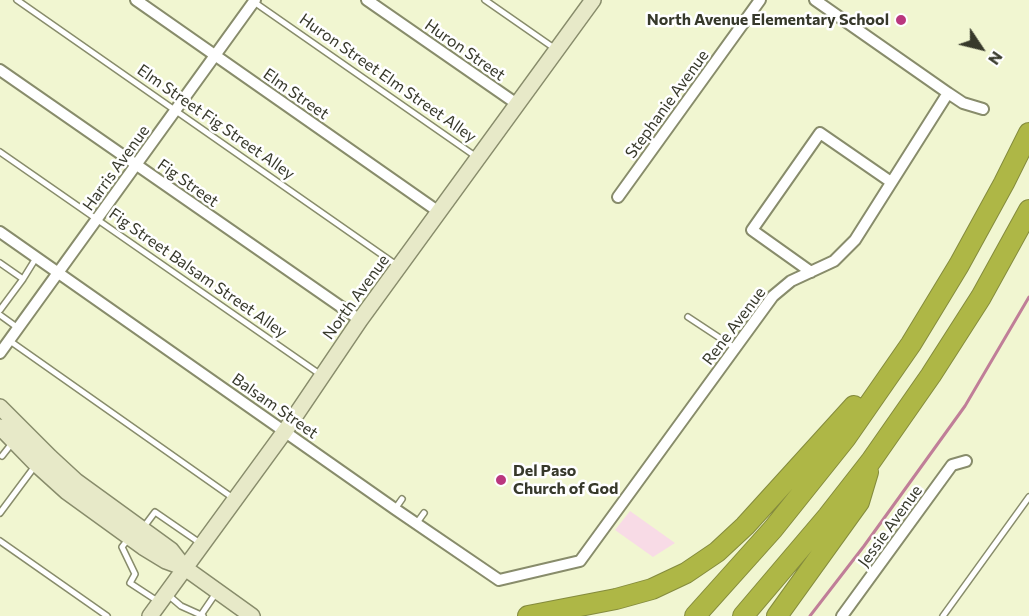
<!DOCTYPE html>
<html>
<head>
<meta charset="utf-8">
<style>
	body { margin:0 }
	#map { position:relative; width:1029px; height:616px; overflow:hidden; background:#f1f6d1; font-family:Commissioner,sans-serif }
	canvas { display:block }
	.north { position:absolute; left:951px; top:18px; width:60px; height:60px; -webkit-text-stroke:4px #fff; paint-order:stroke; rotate:125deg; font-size:16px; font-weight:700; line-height:24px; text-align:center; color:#37392b }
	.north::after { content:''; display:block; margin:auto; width:21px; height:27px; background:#37392b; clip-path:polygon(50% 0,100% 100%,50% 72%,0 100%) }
</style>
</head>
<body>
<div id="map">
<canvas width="1029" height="616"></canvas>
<div class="north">N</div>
</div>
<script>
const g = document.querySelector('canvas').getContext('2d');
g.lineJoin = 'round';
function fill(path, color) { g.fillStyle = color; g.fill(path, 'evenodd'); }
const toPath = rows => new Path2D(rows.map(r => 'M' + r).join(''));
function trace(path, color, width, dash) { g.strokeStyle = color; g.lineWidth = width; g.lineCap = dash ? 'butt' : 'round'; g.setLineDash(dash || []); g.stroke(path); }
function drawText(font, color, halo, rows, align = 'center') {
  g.font = font + ' Commissioner,sans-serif'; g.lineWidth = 5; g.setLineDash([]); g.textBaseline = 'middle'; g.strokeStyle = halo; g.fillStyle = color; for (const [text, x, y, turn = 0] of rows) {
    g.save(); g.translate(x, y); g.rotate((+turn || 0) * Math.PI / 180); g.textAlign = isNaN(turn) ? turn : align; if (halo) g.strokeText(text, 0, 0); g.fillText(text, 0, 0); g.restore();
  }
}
const green = toPath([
	[630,511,675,543,653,557,615,530]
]);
const stream = toPath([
	[810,616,864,546,965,406,1029,297]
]);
const lane = toPath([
	[17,0,398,266],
	[485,0,554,48],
	[254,2,478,158],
	[0,152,321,375],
	[0,263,23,279,36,258],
	[0,310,23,279],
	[0,315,18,328],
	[688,317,735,348],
	[10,341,233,498],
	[2,456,13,442],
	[395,509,402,499],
	[0,513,35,466],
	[416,524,424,513],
	[143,528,155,512,200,543],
	[129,538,122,547,135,574,130,583,159,602],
	[0,541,107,616],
	[167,594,181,606,201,615],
	[203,616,201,615,216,593],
	[943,616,1029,497]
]);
const street = toPath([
	[136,0,439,212],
	[367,0,517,104],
	[815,0,948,93,963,103,983,109],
	[0,70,360,320],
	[618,197,760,0],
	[0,232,395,509,499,580,580,561,773,296,791,281,834,261,855,240,948,93],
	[811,272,752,230,820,133,891,182],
	[0,353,255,0],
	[842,616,952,465,966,461]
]);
const secondary = toPath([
	[0,407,50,457,76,481,171,550,185,568,252,616],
	[0,427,36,464,67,492,143,547,166,561,185,568],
	[150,616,285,431,360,320,593,0]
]);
const highway = toPath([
	[528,616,616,599,652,589,686,573,717,552,745,526,854,406],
	[695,616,773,529,845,439,911,344,959,265,1004,183,1029,133],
	[743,616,828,516,871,461,931,375,981,297,1029,210],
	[777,616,859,502,868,472]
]);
const markers = [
	[901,20,6,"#ba377e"],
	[501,480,6,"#ba377e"]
];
const poiNames = [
	["North Avenue Elementary School",889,20],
	["Del Paso",513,471,"left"],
	["Church of God",513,489,"left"]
];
const streetNames = [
	["Huron Street",465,50,35],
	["Huron Street Elm Street Alley",388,78,35],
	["Elm Street",296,94,35],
	["Stephanie Avenue",667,104,-54],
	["Elm Street Fig Street Alley",216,122,35],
	["Harris Avenue",116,168,-54],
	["Fig Street",188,183,35],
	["Fig Street Balsam Street Alley",198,273,35],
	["North Avenue",356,297,-54],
	["Rene Avenue",734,326,-53],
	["Balsam Street",275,406,35],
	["Jessie Avenue",890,526,-54]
];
fill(green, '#f8dbe6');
trace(stream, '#c07e98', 3);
trace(lane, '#888c6b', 8);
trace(street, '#888c6b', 14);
trace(secondary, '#888c6b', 18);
trace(highway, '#848b3d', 22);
trace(lane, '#fff', 5);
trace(street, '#fff', 10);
trace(secondary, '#e7e9c8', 15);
trace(highway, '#aeb746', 20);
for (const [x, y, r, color] of markers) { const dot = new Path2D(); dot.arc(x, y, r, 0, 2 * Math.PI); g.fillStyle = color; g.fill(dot); trace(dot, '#fff', 2); }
drawText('bold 16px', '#37392b', '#fff', poiNames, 'right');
drawText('16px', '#37392b', '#fff', streetNames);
</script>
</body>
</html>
